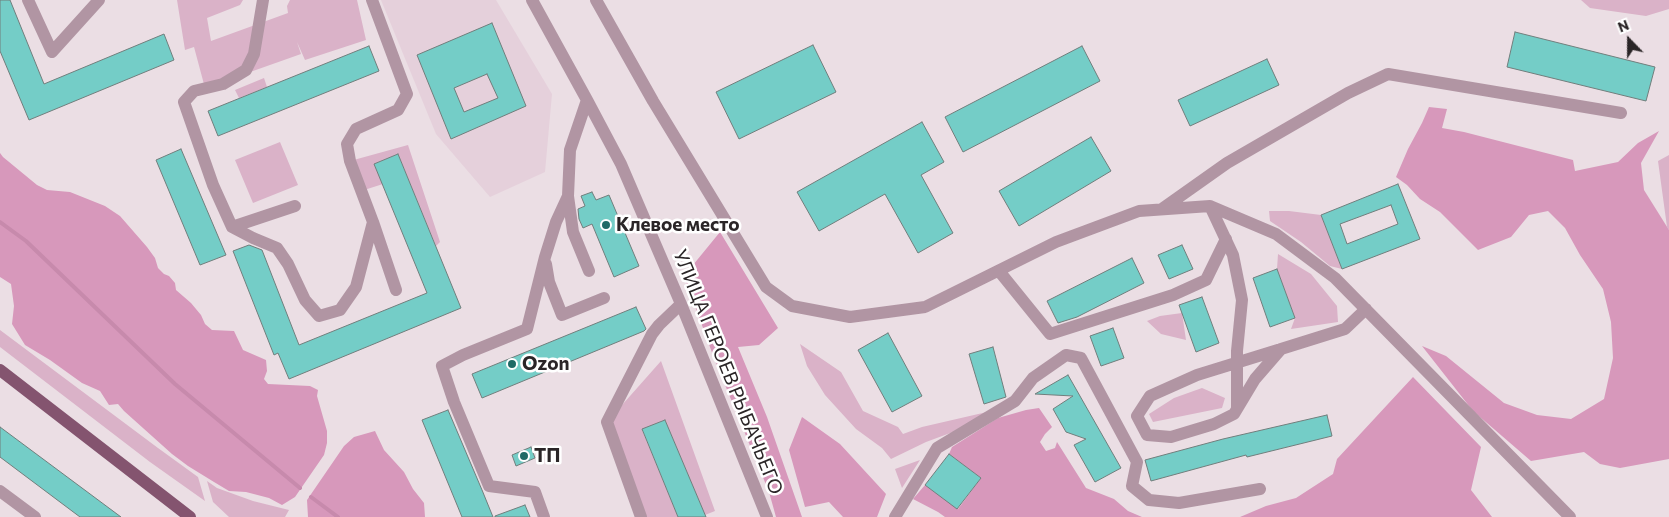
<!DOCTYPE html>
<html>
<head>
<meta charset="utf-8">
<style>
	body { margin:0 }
	#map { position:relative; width:1669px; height:517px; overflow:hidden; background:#ebdee4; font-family:Commissioner,sans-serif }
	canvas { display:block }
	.north { position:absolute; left:1604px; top:15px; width:50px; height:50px; -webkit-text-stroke:4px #fff; paint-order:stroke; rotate:338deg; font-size:14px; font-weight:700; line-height:20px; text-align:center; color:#2a2527 }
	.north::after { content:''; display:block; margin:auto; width:18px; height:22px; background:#2a2527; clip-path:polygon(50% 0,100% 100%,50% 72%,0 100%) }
</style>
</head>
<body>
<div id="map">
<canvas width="1669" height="517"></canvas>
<div class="north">N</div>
</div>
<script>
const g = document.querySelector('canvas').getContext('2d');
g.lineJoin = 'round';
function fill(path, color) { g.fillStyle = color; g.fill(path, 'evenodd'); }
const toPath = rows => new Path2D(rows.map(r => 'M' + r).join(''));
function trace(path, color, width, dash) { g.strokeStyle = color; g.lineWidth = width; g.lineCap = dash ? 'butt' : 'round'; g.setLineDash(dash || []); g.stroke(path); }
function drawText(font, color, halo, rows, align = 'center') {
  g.font = font + ' Commissioner,sans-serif'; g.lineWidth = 5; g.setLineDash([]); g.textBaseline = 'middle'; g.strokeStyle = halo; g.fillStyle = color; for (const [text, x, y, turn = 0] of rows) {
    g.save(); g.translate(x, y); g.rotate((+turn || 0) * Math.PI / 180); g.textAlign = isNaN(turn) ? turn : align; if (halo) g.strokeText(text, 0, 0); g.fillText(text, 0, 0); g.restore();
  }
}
const built = toPath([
	[381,0,496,0,552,94,545,172,490,197,436,134]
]);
const green = toPath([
	[177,0,243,0,240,5,207,18,211,41,288,13,287,6,290,0,357,0,366,40,305,60,297,42,301,54,205,88,194,47,185,50],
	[1581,0,1669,0,1669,9,1646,16,1590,8],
	[264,78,267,87,239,98,235,90],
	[280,142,298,185,253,203,235,160],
	[408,145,440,242,436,246,398,154,375,164,383,184,361,191,350,161],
	[1669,155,1669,230,1667,227,1658,161],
	[1269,211,1289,211,1321,215,1342,269,1330,266,1301,242,1270,221],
	[1278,254,1311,274,1337,306,1338,322,1291,329,1295,318,1277,269],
	[1182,313,1186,340,1161,334,1147,321,1160,316],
	[0,330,158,448,198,477,205,501,150,462,0,347],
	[800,344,841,372,863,411,898,427,903,434,922,427,987,412,953,432,926,442,891,459,882,448,856,429,825,395,807,366],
	[661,361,715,511,705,515,665,420,642,430,678,517,641,517,607,422],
	[1202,388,1225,398,1222,408,1153,422,1149,414,1174,398],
	[920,460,902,488,895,469],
	[207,481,217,488,253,501,289,510,285,517,229,517,213,502]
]);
const forest = toPath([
	[1429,107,1447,109,1442,128,1464,132,1573,160,1575,171,1618,162,1638,143,1659,131,1641,163,1644,190,1669,230,1669,459,1620,468,1600,464,1584,452,1531,461,1473,411,1422,346,1446,356,1504,403,1537,415,1571,419,1604,399,1613,358,1611,322,1603,289,1580,255,1565,228,1548,211,1529,215,1511,237,1478,250,1440,212,1420,199,1407,185,1396,177,1408,149,1422,123],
	[0,153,3,157,37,185,47,190,70,192,105,206,120,216,147,247,155,258,158,268,164,274,169,276,175,283,176,290,191,303,201,315,205,324,212,330,234,331,243,350,266,360,267,371,264,379,268,384,310,386,318,390,317,396,327,431,327,443,324,455,295,497,282,505,269,498,246,492,229,491,214,482,188,466,172,454,124,411,118,404,109,405,100,391,82,383,50,360,25,345,12,324,14,306,11,284,0,277],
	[720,232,778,328,759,345,738,347,767,417,802,517,776,517,769,492,714,358,684,276],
	[1413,377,1481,447,1471,490,1492,517,1240,517,1266,506,1296,498,1333,474,1337,459],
	[1039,408,1052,427,1045,434,1040,442,1046,451,1055,448,1057,442,1086,488,1114,499,1128,511,1142,517,945,517,938,512,913,499,925,485,958,509,981,478,949,454,952,447,998,418,1026,410],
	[802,417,840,444,886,494,877,517,843,517,829,502,805,507,789,450],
	[375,431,384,450,404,472,413,489,424,503,425,517,308,517,307,500,344,446,354,437]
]);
const stream = toPath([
	[0,222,26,241,175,384,300,488],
	[311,497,338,517]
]);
const building = toPath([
	[0,0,10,0,44,84,164,34,174,60,29,120,0,51,0,0],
	[492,23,526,106,451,139,417,55,492,23],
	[487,74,498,98,464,112,454,88,487,74],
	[1515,32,1655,67,1646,101,1507,67,1515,32],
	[813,45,836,92,739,139,716,92,813,45],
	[369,46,379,71,218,136,208,111,369,46],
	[1082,46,1100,81,963,152,945,117,1082,46],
	[1267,59,1279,85,1190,126,1178,100,1267,59],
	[922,122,944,162,921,175,953,233,918,253,885,194,819,231,797,192,922,122],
	[1091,137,1111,171,1019,226,999,191,1091,137],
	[181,149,226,255,200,265,156,160,181,149],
	[398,154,461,308,289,379,278,353,274,355,233,251,249,245,262,250,299,345,427,293,374,164,398,154],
	[1398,184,1420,239,1342,269,1321,215,1398,184],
	[1391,205,1398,224,1347,244,1340,224,1391,205],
	[592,192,596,200,609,195,639,266,614,277,592,224,583,228,579,219,578,209,585,206,581,196,592,192],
	[1182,245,1193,269,1169,279,1158,255,1182,245],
	[1132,258,1144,283,1077,317,1058,323,1047,301,1132,258],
	[1277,269,1295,318,1270,327,1253,278,1277,269],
	[1202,297,1219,343,1196,352,1179,305,1202,297],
	[636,307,646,329,644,331,482,398,472,374,636,307],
	[1113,328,1124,358,1101,366,1090,336,1113,328],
	[888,333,922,396,892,412,858,350,888,333],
	[993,347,1006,397,984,404,969,354,993,347],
	[1068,375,1121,468,1095,482,1074,445,1086,439,1066,432,1053,409,1073,396,1035,394,1068,375],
	[448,410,482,490,493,517,462,517,422,420,448,410],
	[1327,415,1332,436,1247,457,1246,455,1151,481,1145,460,1223,439,1327,415],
	[665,420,706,517,678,517,642,429,665,420],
	[0,427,121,517,80,517,0,457,0,427],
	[531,447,535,458,516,466,512,455,531,447],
	[949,454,981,478,957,509,925,485,949,454],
	[525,505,530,517,495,517,495,516,525,505]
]);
const minor = toPath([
	[28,0,52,52,99,0],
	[263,0,254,54,246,70,223,84,194,91,184,102,213,185,232,227,253,238,277,248,288,264,305,300,319,316,340,310,356,287,373,222,350,161,347,144,356,129,398,110,407,94,372,0],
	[532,0,587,100,621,164,681,304,767,517],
	[596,0,653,101,766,287,792,306,850,317,925,307,1056,242,1139,211,1210,206,1276,234,1335,278,1570,517],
	[568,196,573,232,589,271],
	[1210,206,1233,255,1242,300,1237,351,1237,409],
	[1162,209,1227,163,1348,93,1388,74,1621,113],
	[373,222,396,290],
	[232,227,295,206],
	[546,264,549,282,562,315,604,298],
	[999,271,1050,334,1173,295,1206,280,1226,239],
	[1281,349,1255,379,1234,414,1214,424,1171,437,1147,435,1137,416,1150,396,1197,375,1281,349,1345,329,1366,309],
	[0,491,35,517],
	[544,517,535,492,489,486,454,402,442,366,463,355,527,329,545,257,556,222,568,196,570,150,587,100],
	[641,517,607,422,652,334,659,325,681,304],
	[895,517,937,448,1015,401,1033,378,1066,355,1081,358,1137,462,1132,486,1149,500,1179,503,1260,489]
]);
const major = toPath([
	[0,370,190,517]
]);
const markers = [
	[606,225,5,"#1f6a66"],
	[512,364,5,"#1f6a66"],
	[524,456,5,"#1f6a66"]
];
const poiNames = [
	["Клевое место",616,225],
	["Ozon",522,364],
	["ТП",534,456]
];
const streetNames = [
	["УЛИЦА ГЕРОЕВ РЫБАЧЬЕГО",728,372,68]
];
fill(built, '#e5d0db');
fill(green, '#dab2c8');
fill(forest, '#d798bb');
trace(stream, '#c78aac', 4);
fill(building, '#74cdc7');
trace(building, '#707e7c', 1);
trace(minor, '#b195a3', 12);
trace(major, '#84546f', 12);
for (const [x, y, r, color] of markers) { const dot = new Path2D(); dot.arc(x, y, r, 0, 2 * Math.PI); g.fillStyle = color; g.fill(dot); trace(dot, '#fff', 2); }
drawText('bold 19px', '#2a2527', '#fff', poiNames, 'left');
drawText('19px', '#2a2527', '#fff', streetNames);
</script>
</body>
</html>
